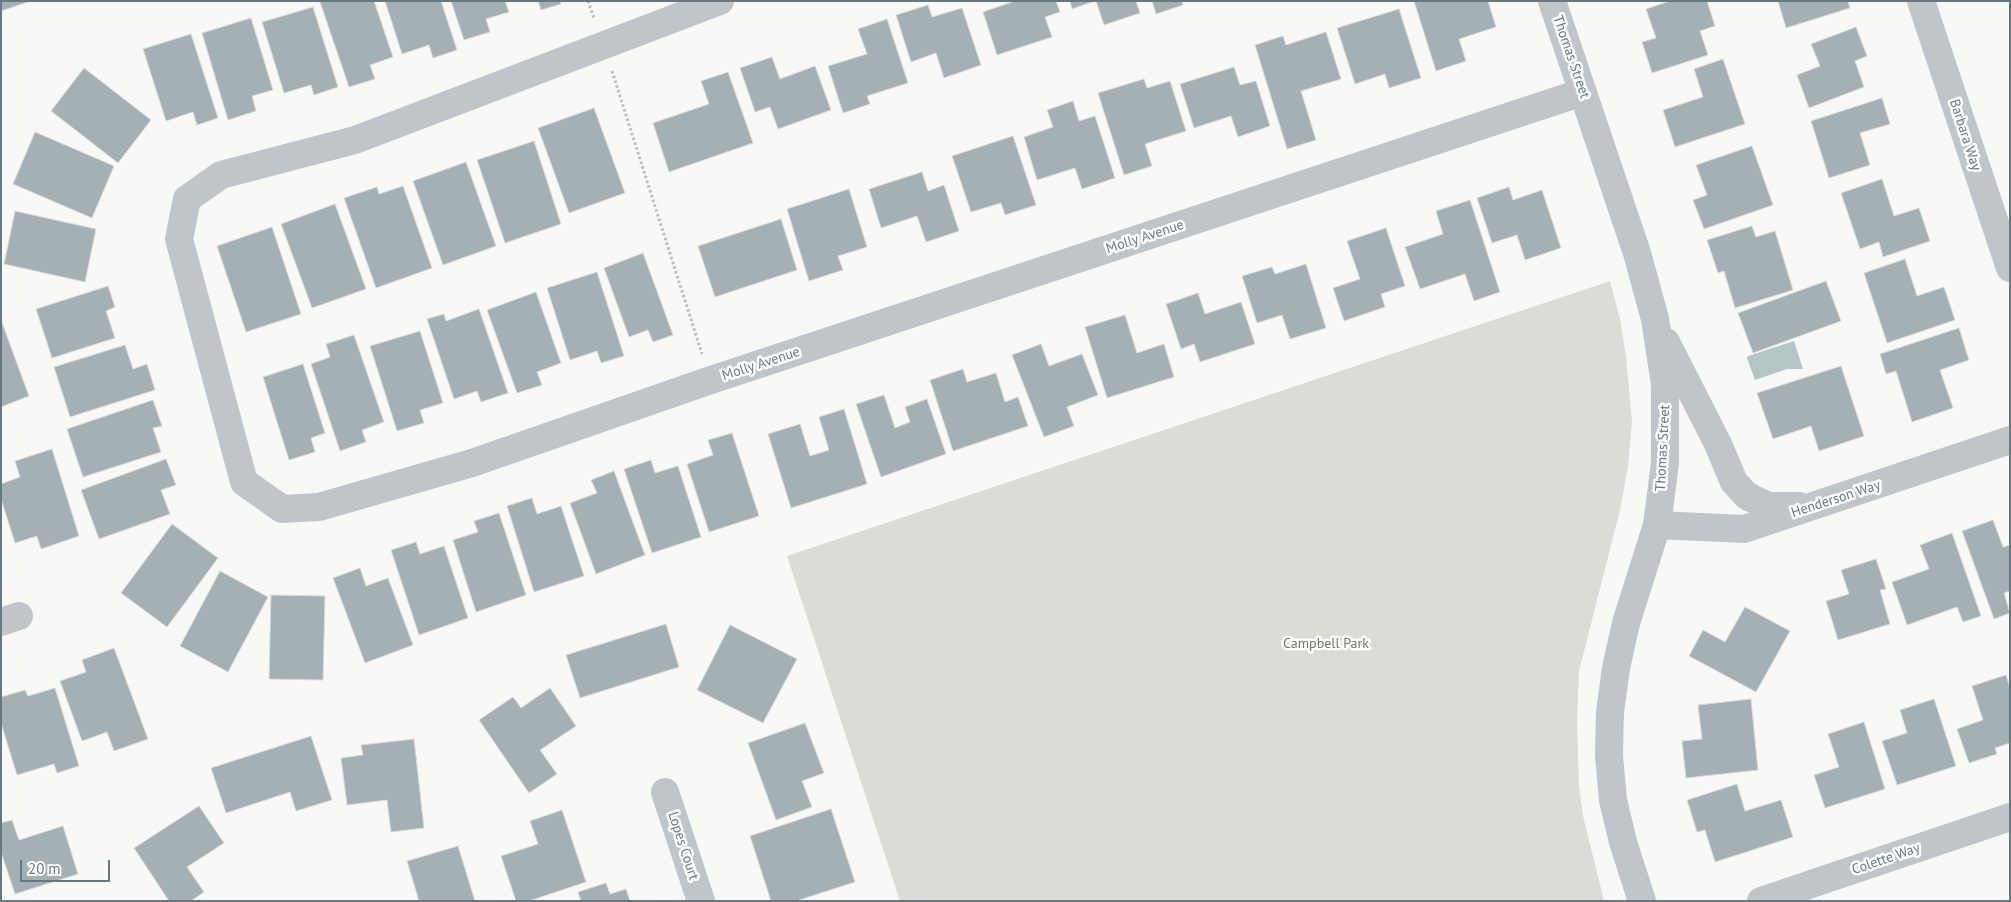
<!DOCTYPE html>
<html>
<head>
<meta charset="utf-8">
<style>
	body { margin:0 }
	#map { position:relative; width:2011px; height:902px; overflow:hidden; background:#f8f8f6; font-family:"PT Sans",sans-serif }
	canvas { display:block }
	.frame { position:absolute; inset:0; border:2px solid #647980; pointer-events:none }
	.scale { position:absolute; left:20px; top:860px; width:90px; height:22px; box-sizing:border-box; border:2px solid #647980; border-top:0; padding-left:6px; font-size:15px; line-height:18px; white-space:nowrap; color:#647980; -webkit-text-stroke:4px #fff; paint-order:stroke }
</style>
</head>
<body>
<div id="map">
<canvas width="2011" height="902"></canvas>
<div class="frame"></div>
<div class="scale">20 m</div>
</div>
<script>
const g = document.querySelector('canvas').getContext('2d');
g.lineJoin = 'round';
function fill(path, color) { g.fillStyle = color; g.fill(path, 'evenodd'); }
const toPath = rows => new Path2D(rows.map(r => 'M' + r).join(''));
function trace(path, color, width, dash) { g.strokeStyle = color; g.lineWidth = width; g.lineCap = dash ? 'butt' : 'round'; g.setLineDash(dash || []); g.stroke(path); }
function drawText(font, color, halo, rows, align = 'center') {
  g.font = font + ' "PT Sans",sans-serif'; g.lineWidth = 5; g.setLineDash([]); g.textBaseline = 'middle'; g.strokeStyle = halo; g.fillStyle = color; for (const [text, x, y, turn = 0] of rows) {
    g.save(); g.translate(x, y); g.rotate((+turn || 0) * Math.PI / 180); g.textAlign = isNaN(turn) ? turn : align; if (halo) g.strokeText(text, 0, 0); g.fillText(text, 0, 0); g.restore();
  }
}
const green = toPath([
	[1610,281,1620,319,1626,357,1632,421,1628,466,1620,510,1579,671,1577,720,1579,785,1583,816,1604,901,900,901,787,556]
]);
const water = toPath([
	[1794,341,1803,369,1787,369,1755,380,1747,358,1748,356]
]);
const building = toPath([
	[1,1,31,1,1,11,1,1],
	[324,1,374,1,393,57,370,65,375,79,349,87,320,2,324,1],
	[385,1,441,1,457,50,433,58,429,45,402,54,385,1],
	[451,1,505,1,509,12,486,19,490,32,464,40,451,1],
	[538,1,560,1,561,4,541,10,538,1],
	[1015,1,1056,1,1060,12,1045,17,1052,37,997,55,983,12,1015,1],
	[1070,1,1095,1,1072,9,1070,1],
	[1096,1,1136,1,1140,13,1104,25,1096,1],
	[1152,1,1182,1,1183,5,1156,14,1152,1],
	[1414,1,1488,1,1496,27,1459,39,1466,61,1436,71,1414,1],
	[1670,1,1707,1,1715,26,1700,31,1708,55,1652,73,1642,42,1656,38,1646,9,1670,1],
	[1778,1,1848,1,1850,8,1786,28,1778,1],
	[928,5,932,17,962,8,981,65,944,78,936,53,911,62,896,15,928,5],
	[313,7,338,87,314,95,311,85,284,93,262,22,313,7],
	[1399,9,1421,78,1389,88,1385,74,1355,84,1337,28,1399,9],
	[251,18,273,90,252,96,256,111,228,120,202,33,251,18],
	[887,19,908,83,867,96,870,104,843,113,828,66,867,54,858,29,887,19],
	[1856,27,1867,56,1855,61,1864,87,1809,108,1797,75,1820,66,1811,44,1856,27],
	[1326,32,1341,79,1301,91,1316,140,1287,149,1255,45,1283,36,1286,45,1326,32],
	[191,34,218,118,197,125,193,112,166,121,143,49,191,34],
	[772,57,780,79,815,66,831,110,778,129,770,107,755,112,740,68,772,57],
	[1723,59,1745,124,1675,147,1663,110,1703,97,1694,69,1723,59],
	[1234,67,1240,85,1256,81,1270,126,1238,137,1231,116,1194,128,1180,84,1234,67],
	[84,68,151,120,118,163,51,111,84,68],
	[728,72,753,143,669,172,653,123,709,104,701,81,728,72],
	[1144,79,1147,88,1170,81,1186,131,1145,144,1152,166,1124,175,1098,93,1144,79],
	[1882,98,1890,124,1860,133,1870,165,1829,178,1811,121,1882,98],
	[1073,101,1079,121,1095,116,1115,178,1082,189,1075,168,1037,180,1024,137,1053,127,1047,110,1073,101],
	[594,108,625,193,569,213,538,128,594,108],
	[35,132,114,166,92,218,13,184,35,132],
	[1013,136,1036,205,1005,215,1001,203,971,212,952,156,1013,136],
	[534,141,561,224,505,243,477,160,534,141],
	[1752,146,1773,205,1704,229,1693,200,1707,195,1696,165,1752,146],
	[466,162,496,246,443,265,413,181,466,162],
	[922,172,928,191,944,185,959,231,926,242,917,216,881,228,869,189,922,172],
	[1882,179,1894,216,1919,208,1930,241,1883,257,1879,242,1860,249,1841,193,1882,179],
	[403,186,432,268,376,288,344,198,377,187,379,194,403,186],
	[1509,187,1513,200,1542,190,1561,248,1525,260,1517,235,1492,243,1477,198,1509,187],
	[849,189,867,247,838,256,843,270,809,281,787,209,849,189],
	[1470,200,1500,292,1474,301,1465,274,1420,289,1405,247,1443,234,1436,211,1470,200],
	[335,204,366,289,312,308,281,224,335,204],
	[15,211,96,229,85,282,4,264,15,211],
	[781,219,797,270,715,297,698,246,781,219],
	[1752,226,1756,237,1775,231,1793,290,1735,308,1724,271,1718,273,1707,240,1752,226],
	[272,227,301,314,246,332,217,246,272,227],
	[1386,228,1405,286,1381,294,1385,307,1344,321,1333,288,1360,279,1347,241,1386,228],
	[643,253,673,335,653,342,648,330,629,337,604,268,643,253],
	[1905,259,1917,296,1944,287,1955,320,1887,343,1864,273,1905,259],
	[1306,264,1326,328,1290,339,1282,315,1257,323,1242,276,1272,267,1275,274,1306,264],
	[597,272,624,356,601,363,597,351,570,360,547,288,597,272],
	[1826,281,1841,321,1753,353,1738,313,1826,281],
	[108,286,115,307,106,311,115,338,52,358,36,309,108,286],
	[536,292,561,363,537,372,542,385,517,393,487,310,536,292],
	[1198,293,1205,314,1241,302,1255,344,1200,362,1194,344,1181,349,1166,304,1198,293],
	[479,309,508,393,481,402,477,391,454,399,427,319,444,314,446,321,479,309],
	[1125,315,1137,353,1164,344,1174,377,1107,398,1085,327,1125,315],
	[1,320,29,396,1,407,1,320],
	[1959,328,1969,360,1940,370,1953,408,1912,422,1896,371,1886,374,1880,354,1959,328],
	[420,331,443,403,420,410,424,423,397,431,370,346,420,331],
	[354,335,384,422,362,430,366,442,340,451,311,364,330,357,326,344,354,335],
	[1041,344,1049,366,1082,354,1098,395,1067,407,1074,426,1044,437,1012,355,1041,344],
	[125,345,133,369,147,364,155,390,70,417,54,367,125,345],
	[303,364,325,433,311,438,315,452,289,460,263,377,303,364],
	[1841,366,1864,436,1819,451,1811,426,1773,439,1757,393,1841,366],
	[963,369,967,382,996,373,1005,402,1018,397,1028,426,953,451,930,380,963,369],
	[884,395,895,428,910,422,905,407,927,399,946,454,881,477,856,404,884,395],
	[153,400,162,426,153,428,161,452,83,477,67,429,153,400],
	[844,409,867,484,791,508,768,434,800,424,810,456,829,450,819,417,844,409],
	[732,433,759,516,709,532,687,464,713,455,708,440,732,433],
	[52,449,79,536,41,549,37,536,15,543,1,499,1,484,20,477,15,461,52,449],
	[166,459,176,485,161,490,170,514,99,539,81,490,166,459],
	[651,460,655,473,678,466,701,537,652,553,624,469,651,460],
	[614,471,645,555,596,574,570,503,597,493,591,480,614,471],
	[532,498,537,514,561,506,584,576,534,592,507,506,532,498],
	[499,513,526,595,476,612,453,540,478,532,474,521,499,513],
	[1993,520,2003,547,2010,545,2010,591,2004,593,2010,613,1994,619,1962,531,1993,520],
	[172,524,218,558,167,627,121,593,172,524],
	[1952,533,1981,616,1963,622,1957,607,1907,625,1892,582,1929,569,1920,545,1952,533],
	[416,542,420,554,444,546,468,618,419,635,391,550,416,542],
	[1876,559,1886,589,1880,590,1890,624,1838,640,1826,601,1849,594,1841,570,1876,559],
	[360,568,366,586,388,578,413,645,365,663,333,578,360,568],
	[220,571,268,597,228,672,180,646,220,571],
	[271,595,325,596,323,680,269,679,271,595],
	[1745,607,1790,631,1756,692,1689,656,1703,630,1725,642,1745,607],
	[666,624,679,667,580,698,566,655,666,624],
	[730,625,797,659,763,723,697,690,730,625],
	[114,648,148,739,114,751,107,732,82,741,60,681,86,672,82,660,114,648],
	[2006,675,2010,688,2010,743,1995,748,1997,754,1969,763,1957,729,1983,720,1972,686,2006,675],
	[55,688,79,766,57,773,54,764,17,775,1,723,1,697,25,690,28,696,55,688],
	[550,688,576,726,540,750,557,774,529,793,479,720,513,697,521,708,550,688],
	[1751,699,1758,770,1686,778,1682,741,1702,739,1698,705,1751,699],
	[1934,699,1956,766,1897,785,1882,741,1907,733,1900,710,1934,699],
	[1864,722,1885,789,1825,808,1814,775,1839,767,1828,734,1864,722],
	[805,723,824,773,802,781,812,807,776,820,748,743,805,723],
	[311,736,332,800,296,811,290,792,226,813,211,768,311,736],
	[414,739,424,828,391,832,387,800,347,805,341,758,363,755,361,745,414,739],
	[1737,784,1745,811,1781,800,1793,837,1715,862,1705,830,1697,832,1687,800,1737,784],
	[199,806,224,843,187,867,204,892,191,901,169,901,134,848,199,806],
	[831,809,855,882,796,901,771,901,750,836,831,809],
	[562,810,586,882,529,901,516,901,501,856,538,844,530,821,562,810],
	[12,820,19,840,63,826,78,874,15,894,1,852,1,823,12,820],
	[458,846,475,901,419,901,407,861,458,846],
	[606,883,610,894,626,889,630,901,581,901,578,892,606,883]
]);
const path = toPath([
	[588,1,594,18],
	[612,71,702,354]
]);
const street = toPath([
	[720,1,355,140,221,175,187,199,179,239,244,482,282,509,319,507,472,463,708,381,1583,92],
	[1552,1,1637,253,1655,319,1665,384,1665,463,1657,525,1626,623,1616,668,1610,712,1609,756,1613,800,1623,842,1642,901],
	[1921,1,2010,268],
	[1666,342,1718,444,1734,482,1747,496,1768,506,1799,506],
	[1657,525,1744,529,2010,440],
	[1,622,19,616],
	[665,792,701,901],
	[1761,901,2010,817]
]);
const streetNames = [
	["Thomas Street",1571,57,71],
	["Barbara Way",1965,135,72],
	["Molly Avenue",1145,237,-18],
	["Molly Avenue",761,364,-18],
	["Thomas Street",1663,448,-87],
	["Henderson Way",1836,499,-18],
	["Lopes Court",683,846,72],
	["Colette Way",1886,859,-19]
];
const parkNames = [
	["Campbell Park",1326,644]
];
fill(green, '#d9ddd5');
fill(water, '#b4c5c6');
fill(building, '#a4b0b3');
trace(building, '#dadad8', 1);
trace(path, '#babec0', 3, [2.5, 2.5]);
trace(street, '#bfc5c8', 28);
drawText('14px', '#647980', '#fff', streetNames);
drawText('14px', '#6a7963', '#fff', parkNames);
</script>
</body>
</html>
